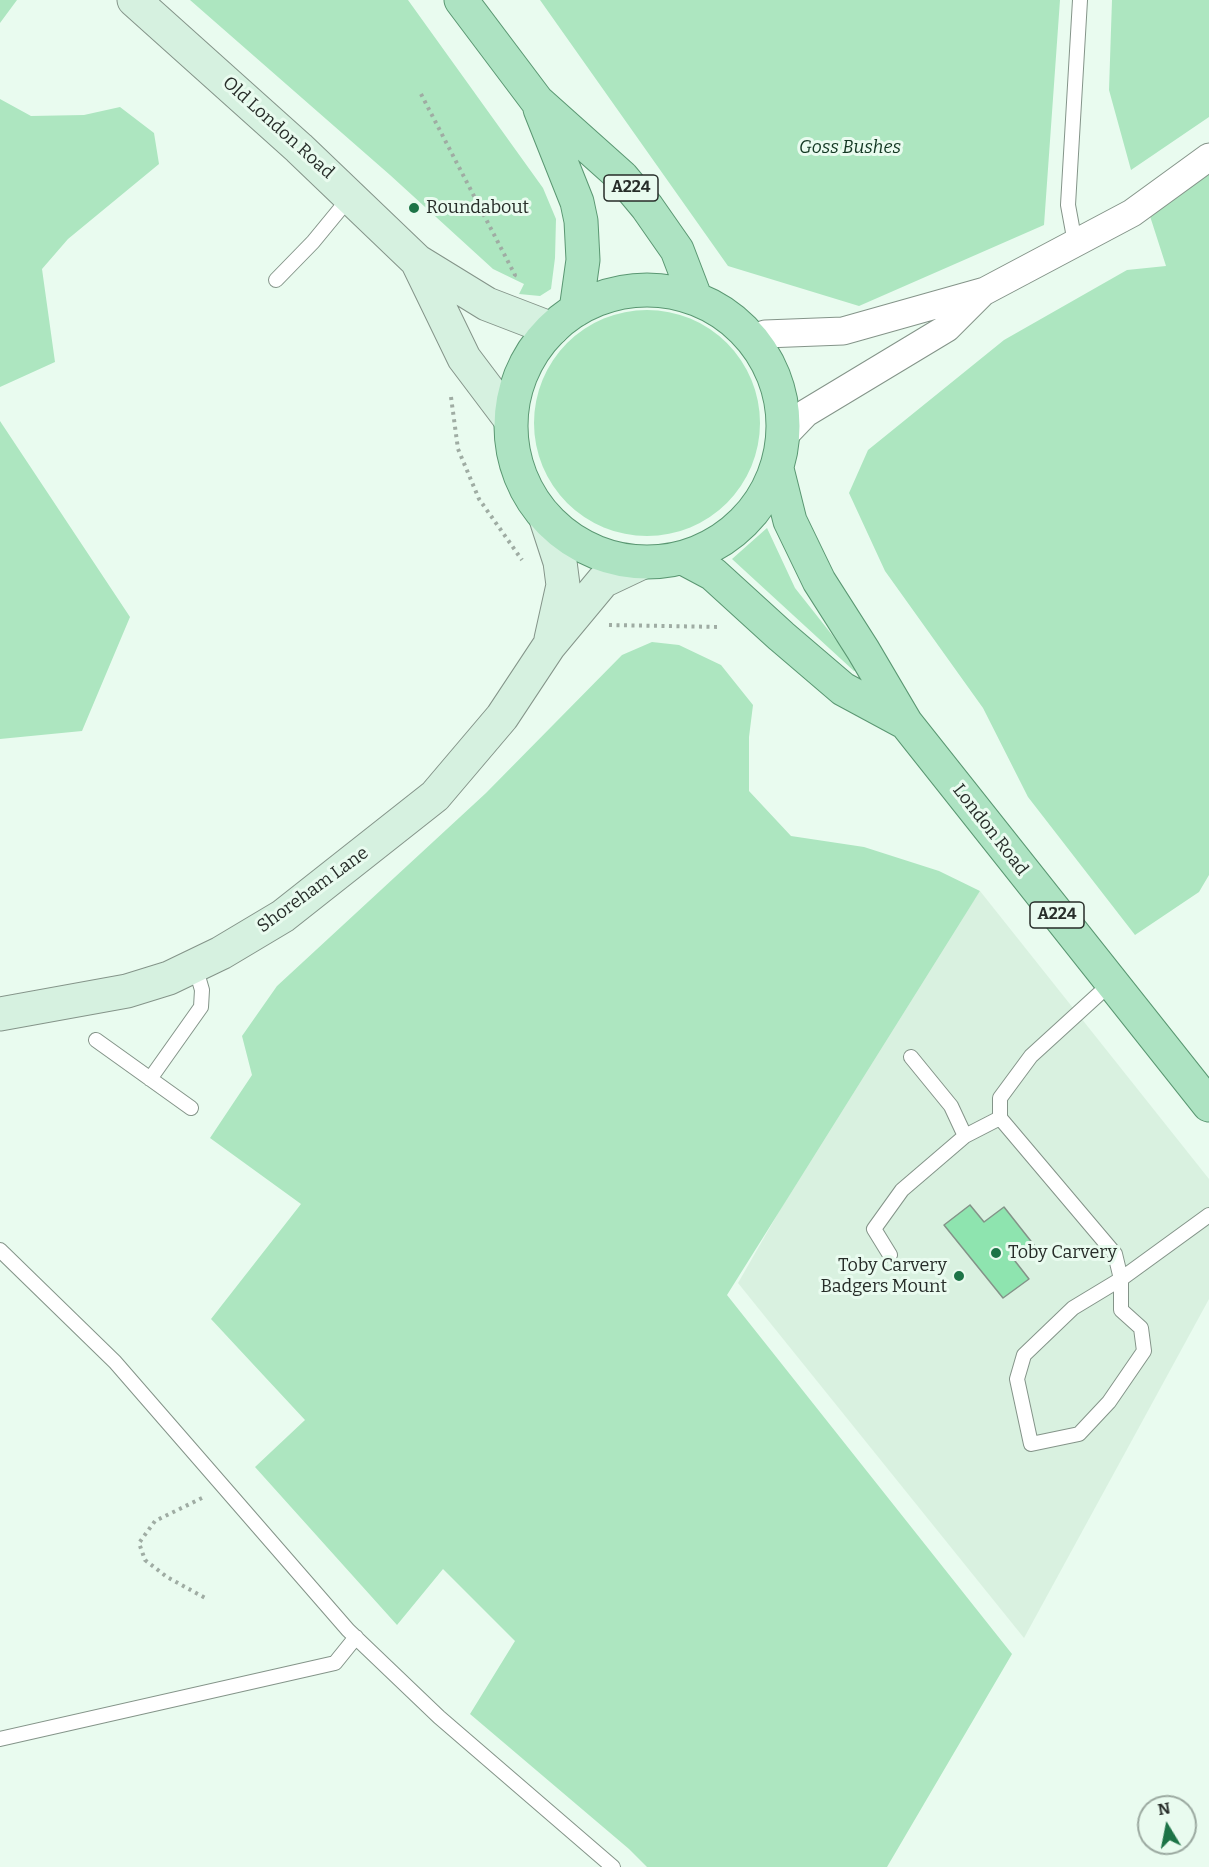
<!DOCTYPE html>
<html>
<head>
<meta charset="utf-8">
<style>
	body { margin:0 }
	#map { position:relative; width:1209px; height:1867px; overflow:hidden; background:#e9fbef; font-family:Bitter,serif }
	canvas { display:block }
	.north { position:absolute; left:1137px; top:1795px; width:60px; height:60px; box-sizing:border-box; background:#e9fbef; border:2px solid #9ba9a0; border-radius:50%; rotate:350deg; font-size:16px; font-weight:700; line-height:24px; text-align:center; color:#272d29 }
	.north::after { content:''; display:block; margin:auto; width:21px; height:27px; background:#1d7447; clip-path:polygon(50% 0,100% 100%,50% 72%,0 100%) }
</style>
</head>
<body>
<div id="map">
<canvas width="1209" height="1867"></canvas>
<div class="north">N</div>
</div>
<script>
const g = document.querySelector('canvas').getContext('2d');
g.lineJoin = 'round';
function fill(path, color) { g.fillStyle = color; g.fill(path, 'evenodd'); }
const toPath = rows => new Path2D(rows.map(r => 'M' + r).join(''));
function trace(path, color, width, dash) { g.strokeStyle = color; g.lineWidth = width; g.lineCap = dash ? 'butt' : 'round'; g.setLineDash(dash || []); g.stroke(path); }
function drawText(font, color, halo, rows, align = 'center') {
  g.font = font + ' Bitter,serif'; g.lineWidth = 6; g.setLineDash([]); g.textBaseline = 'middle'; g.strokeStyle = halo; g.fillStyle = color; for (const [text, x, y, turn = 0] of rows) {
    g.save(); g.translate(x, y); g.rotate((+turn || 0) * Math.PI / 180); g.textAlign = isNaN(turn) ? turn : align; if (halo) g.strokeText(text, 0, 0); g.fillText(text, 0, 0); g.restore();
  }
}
const built = toPath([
	[980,891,1209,1179,1209,1299,1024,1638,738,1283,865,1062]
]);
const green = toPath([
	[0,0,17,0,0,23],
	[190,0,408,0,543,188,556,219,555,258,551,289,540,296,519,294,524,284,493,269,390,175],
	[540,0,1060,0,1044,225,859,306,728,266],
	[1112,0,1209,0,1209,117,1131,170,1109,90],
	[0,99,31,116,84,115,120,107,154,133,159,164,68,239,42,269,55,362,0,387],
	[1209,170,1209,875,1199,892,1135,935,1028,797,983,708,885,571,849,493,868,450,1004,340,1127,270,1166,266,1149,213],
	'534 423a113 113 0 1 1 226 0a113 113 0 1 1-226 0Z',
	[0,421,130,617,82,731,0,739],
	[767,528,795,588,859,669,854,671,732,559],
	[652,642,679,645,721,665,753,705,749,737,749,791,791,836,864,847,939,871,980,891,727,1295,1012,1654,887,1867,647,1867,629,1849,470,1714,515,1641,443,1569,397,1625,255,1467,305,1420,211,1319,301,1204,210,1138,252,1075,242,1036,277,986,486,793,622,655]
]);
const building = toPath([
	[970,1205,984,1222,1004,1207,1034,1245,1015,1261,1029,1279,1003,1298,944,1225,970,1205]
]);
const path = toPath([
	[421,94,515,275,512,278],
	[451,397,458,449,479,499,522,560],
	[609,625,721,627],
	[202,1498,155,1521,139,1543,145,1560,167,1577,207,1599]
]);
const lane = toPath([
	[1075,243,1068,205,1080,0],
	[276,280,313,242,350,197],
	[1111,983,1031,1056,1000,1098,1000,1118,1115,1254,1121,1279,1121,1310,1141,1328,1144,1351,1109,1402,1079,1434,1031,1444,1017,1379,1024,1355,1073,1308,1121,1279,1209,1215],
	[96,1040,191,1108],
	[911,1057,951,1106,965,1136],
	[150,1079,201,1007,202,990,195,966],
	[0,1250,115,1362,348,1630,439,1717,613,1867],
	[890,1255,874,1229,902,1190,965,1136,1000,1118],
	[0,1739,335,1663,356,1637]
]);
const street = toPath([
	[756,337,765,334,843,331,985,291,1132,213,1209,157],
	[782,438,806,413,947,328,982,293]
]);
const secondary = toPath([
	[134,0,299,148,417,261,487,304,552,329],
	[417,261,464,358,510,419],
	[546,519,560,562,563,585,551,639],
	[0,1014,127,991,169,978,221,953,283,916,435,796,502,717,549,646,603,581,641,563]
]);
const primary = toPath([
	[461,0,537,101,622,177,647,207,677,250,695,297],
	[540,109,577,202,581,221,583,260,576,310],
	'511 426a136 136 0 1 1 272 0a136 136 0 1 1-272 0Z',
	[777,469,790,521,819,581,863,650,906,723,1209,1105],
	[683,558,713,574,781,636,843,689,906,723]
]);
const markers = [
	[414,208,6,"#1d7447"],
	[996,1253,6,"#1d7447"],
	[959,1276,6,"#1d7447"]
];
const shields = [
	[631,188,54],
	[1057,915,54]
];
const shieldNames = [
	["A224",631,188],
	["A224",1057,915]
];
const streetNames = [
	["Old London Road",278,128,42],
	["London Road",990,830,52],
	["Shoreham Lane",313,890,-36]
];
const parkNames = [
	["Goss Bushes",850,148]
];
const poiNames = [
	["Roundabout",426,208],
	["Toby Carvery",1008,1253],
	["Toby Carvery",947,1266,"right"],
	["Badgers Mount",947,1287,"right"]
];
fill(built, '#d9f1e0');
fill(green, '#ade6c0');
fill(building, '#8ee4af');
trace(building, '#839388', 1.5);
trace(lane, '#849489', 16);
trace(street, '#849489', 29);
trace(secondary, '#849489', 35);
trace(primary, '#5a9772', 35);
trace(path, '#9faca3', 4, [3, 4.5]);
trace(lane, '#fff', 14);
trace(street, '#fff', 27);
trace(secondary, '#d6f1e0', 33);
trace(primary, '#ade3c2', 33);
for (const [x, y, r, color] of markers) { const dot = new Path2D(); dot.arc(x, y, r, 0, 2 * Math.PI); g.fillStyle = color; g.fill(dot); trace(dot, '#e9fbef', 2); }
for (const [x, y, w] of shields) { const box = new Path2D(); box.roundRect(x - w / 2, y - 13, w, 26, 4.5); g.fillStyle = '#e9fbef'; g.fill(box); trace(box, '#272d29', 1.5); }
drawText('bold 16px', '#272d29', null, shieldNames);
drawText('18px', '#272d29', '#e9fbef', streetNames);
drawText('italic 18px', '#133823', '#e9fbef', parkNames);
drawText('18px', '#272d29', '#e9fbef', poiNames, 'left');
</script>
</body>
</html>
